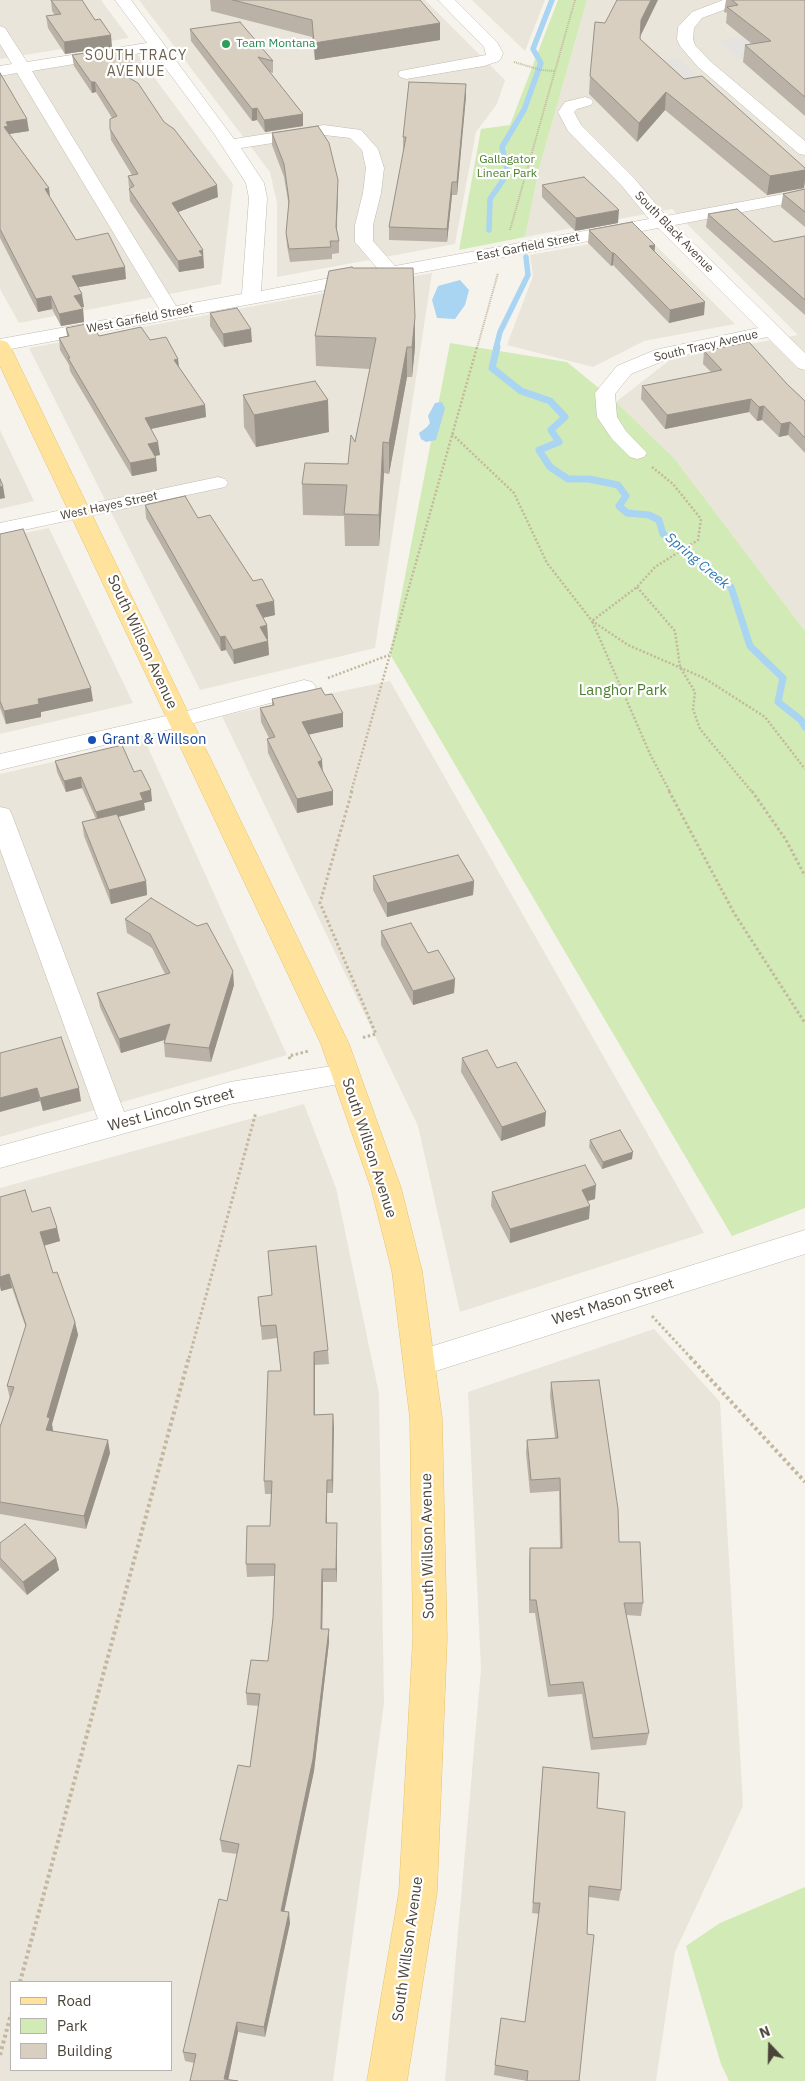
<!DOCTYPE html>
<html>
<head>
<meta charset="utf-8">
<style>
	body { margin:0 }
	#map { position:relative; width:805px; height:2081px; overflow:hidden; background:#f6f3ec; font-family:"IBM Plex Sans",sans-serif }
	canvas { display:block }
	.legend { position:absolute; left:10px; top:1981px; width:162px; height:90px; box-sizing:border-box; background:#fff; border:1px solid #b7b4b0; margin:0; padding:6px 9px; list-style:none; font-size:15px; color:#4b4439 }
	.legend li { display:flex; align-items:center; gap:10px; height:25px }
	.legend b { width:25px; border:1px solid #b7b4b0 }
	.north { position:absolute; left:745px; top:2021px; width:50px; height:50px; -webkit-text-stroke:4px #fff; paint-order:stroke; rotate:339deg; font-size:14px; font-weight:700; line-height:20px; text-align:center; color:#4b4439 }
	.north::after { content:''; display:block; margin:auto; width:18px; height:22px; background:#4b4439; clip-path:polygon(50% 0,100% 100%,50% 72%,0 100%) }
</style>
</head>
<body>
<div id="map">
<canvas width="805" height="2081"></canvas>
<ul class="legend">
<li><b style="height:6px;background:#ffe39c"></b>Road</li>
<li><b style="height:14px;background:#d2eab5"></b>Park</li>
<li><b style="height:14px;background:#d8cfc1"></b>Building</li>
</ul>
<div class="north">N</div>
</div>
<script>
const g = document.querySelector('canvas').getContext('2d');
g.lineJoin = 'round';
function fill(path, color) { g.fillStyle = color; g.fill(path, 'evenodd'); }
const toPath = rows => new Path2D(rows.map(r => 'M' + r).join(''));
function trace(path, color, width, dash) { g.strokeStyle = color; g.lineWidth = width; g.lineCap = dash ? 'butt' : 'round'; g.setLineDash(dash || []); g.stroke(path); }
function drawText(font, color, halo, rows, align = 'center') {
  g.font = font + ' "IBM Plex Sans",sans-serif'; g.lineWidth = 4.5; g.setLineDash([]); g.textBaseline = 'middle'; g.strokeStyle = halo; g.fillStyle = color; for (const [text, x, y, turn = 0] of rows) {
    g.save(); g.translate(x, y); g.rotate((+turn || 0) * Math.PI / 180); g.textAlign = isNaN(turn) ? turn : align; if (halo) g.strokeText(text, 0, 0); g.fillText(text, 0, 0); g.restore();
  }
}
const residential = toPath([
	[0,0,101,0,129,38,0,59],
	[139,0,425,0,505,80,497,104,476,132,455,244,277,277,277,203,270,172],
	[472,0,545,0,525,51],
	[587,0,805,0,805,631,674,458,616,402,671,359,798,335,672,209,525,237,540,165],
	[137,54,233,184,221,284,19,323,0,289,0,75],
	[644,234,735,324,644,341,593,367,507,345,533,276,530,255],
	[432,273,375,648,200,690,29,348],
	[0,430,34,501,0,509],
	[49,528,133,703,0,734,0,538],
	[390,681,704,1233,460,1312,418,1126,222,716],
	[145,741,287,1055,0,1137,0,774],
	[304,1104,336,1188,379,1394,384,1704,333,2081,0,2081,0,1188],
	[11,1982,171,1982,171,2070,11,2070],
	[654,1329,720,1402,743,1806,675,1952,656,2081,445,2081,481,1669,468,1392]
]);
const green = toPath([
	[558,0,587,0,540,165,525,237,459,250,481,129,510,125],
	[450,343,567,362,616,402,674,458,805,631,805,1208,732,1236,390,654],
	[805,1887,805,2081,729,2081,721,2064,686,1946,720,1923]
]);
const parking = toPath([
	[805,26,805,48,739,59,718,41],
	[677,58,715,91,646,63]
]);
const water = toPath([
	[460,280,469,290,465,305,455,319,437,318,432,300,438,286],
	[442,402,445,408,436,440,426,442,421,439,419,433,427,427,430,423,428,416,435,403]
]);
const streamFar1 = toPath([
	[489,230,490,199,508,173,502,147,524,110,541,63,533,49,552,0],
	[496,348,500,332,528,275,526,257]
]);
const stream = toPath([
	[497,347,492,368,521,391,550,401,565,417,551,430,559,442,539,450,550,467,568,479,589,479,618,485,626,496,619,506,627,513,649,515,659,520,663,534,731,587,750,646,783,678,778,702,801,720,805,727]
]);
const pathFar3 = toPath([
	[514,62,541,70,554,71],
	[510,230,575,0],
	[477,348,498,273]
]);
const pathFar2 = toPath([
	[452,434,514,493,547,563,592,621,628,645,704,678,765,717,805,769],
	[652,467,673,484,701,519,698,540,655,567,637,587,592,621,650,754,670,792],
	[637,587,675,631,680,667,695,692,693,709,700,729,752,792],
	[328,678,389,655],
	[351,792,477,347]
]);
const pathFar1 = toPath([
	[352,791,320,903,376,1034,361,1038],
	[669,791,734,913,805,1023],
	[752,791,786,840,805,876],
	[290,1059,289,1056,309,1051],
	[652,1316,691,1358],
	[189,1358,256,1112]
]);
const path = toPath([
	[690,1357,805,1482],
	[20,1982,189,1357],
	[0,2055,11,2014]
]);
const minor = toPath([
	[115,0,131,0,234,139,324,125,361,130,378,149,384,168,381,193,373,225,373,241,395,266,649,219,622,186,568,131,558,112,565,102,585,97,591,99,593,102,591,105,577,109,574,112,581,125,634,178,666,216,805,190,805,200,675,225,805,353,805,370,798,368,767,337,668,359,631,374,615,394,617,417,626,431,647,453,644,457,637,459,630,457,612,439,597,417,595,393,617,366,655,350,758,328,658,228,0,351,0,339,160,310,17,73,0,76,0,66,12,64,0,44,0,26,5,28,27,62,147,43,115,0],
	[153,51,215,135,246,183,249,198,242,294,176,306,32,71,153,51],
	[324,135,350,138,362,150,366,168,363,193,355,225,355,242,378,269,261,291,267,198,264,183,241,148,324,135],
	[438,0,455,0,497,42,503,53,501,58,499,61,484,66,406,79,400,77,398,74,400,71,486,55,484,47,438,0],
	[723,0,752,0,749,3,726,9,702,18,694,28,693,39,695,45,710,61,805,141,805,155,799,154,698,67,680,46,677,39,678,27,692,12,723,0],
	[218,477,225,479,228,483,225,487,0,535,0,523,218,477],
	[304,680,312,682,316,687,312,692,179,727,0,770,0,754,179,713,304,680],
	[0,807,9,809,12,815,124,1112,230,1082,345,1064,355,1067,359,1074,355,1081,230,1104,0,1168,0,1146,98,1119,0,849,0,807],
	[805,1230,805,1254,420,1376,409,1372,404,1363,409,1354,420,1350,805,1230]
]);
const major = toPath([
	[0,340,7,342,10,346,349,1044,401,1188,422,1271,442,1418,447,1638,437,1892,407,2081,367,2081,399,1892,413,1638,410,1418,392,1271,371,1188,321,1044,0,366,0,340]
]);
const wall = toPath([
	[51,0,95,20,112,47,65,54,48,28,46,16,55,15,52,11],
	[210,0,420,0,440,23,440,40,315,60,312,37,211,11],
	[726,0,805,0,805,116,743,62,745,45,752,44,726,23,727,13,724,12],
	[190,29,273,61,273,73,270,72,303,126,265,132,257,120,252,121,191,41],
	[640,36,640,39,684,79,805,168,805,180,804,188,767,195,665,110,637,142,589,94,590,76],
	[72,55,132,63,133,74,125,75,164,122,218,197,178,212,204,262,203,262,204,268,179,272,130,201,129,189,130,189,129,187,128,176,132,175,111,140,110,129,112,118,96,92,92,93,74,66],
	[0,73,29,131,9,134,49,188,50,197,76,240,126,279,78,287,84,307,81,307,83,309,84,322,61,326,52,309,38,312,0,238],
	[466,96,457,195,452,195,447,242,389,240,389,227,404,149,403,149,403,137],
	[272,133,338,180,337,230,339,241,339,253,332,254,332,259,290,262,287,246,286,233,289,207,284,177,272,145],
	[542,185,618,223,575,231,542,197],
	[805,189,805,227,781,207,783,194],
	[708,214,774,242,805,236,805,315,706,227],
	[589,230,655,245,654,251,704,315,669,323,613,265,611,266,588,243],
	[353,268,415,317,415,347,412,377,407,377,389,474,384,473,379,546,345,546,344,516,303,515,302,484,348,464,355,442,370,369,316,366,315,336],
	[210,313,252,342,224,347,210,326],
	[66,328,99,336,150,340,178,359,179,367,205,405,206,417,151,429,160,455,154,456,157,471,132,476,70,371,69,365,60,350,59,338,67,336],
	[704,351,787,384,805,401,805,453,788,435,779,437,762,420,757,421,749,412,665,429,641,399,642,386,711,372,703,364],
	[243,395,329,432,256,447,244,427],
	[145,505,198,518,253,581,275,615,263,618,267,625,268,639,267,639,268,641,269,655,234,664,226,650,221,651,146,518],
	[0,534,93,701,41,712,41,717,6,724,0,708],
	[272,699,343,727,309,734,323,772,333,805,297,813,268,753,267,739,269,738,261,722,260,708,272,705],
	[55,761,134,772,152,801,144,803,145,810,118,817,146,881,147,895,111,904,84,836,82,822,96,819,82,788,66,792,57,772],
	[373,876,474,881,473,895,387,917,373,890],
	[125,919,234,985,211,1062,165,1057,164,1043,164,1040,121,1053,100,1007,97,993,165,974,152,948,127,933],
	[381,931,428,953,455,979,454,993,413,1005,381,945],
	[0,1053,81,1101,43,1111,40,1101],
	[462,1058,497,1068,545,1126,501,1141,461,1072],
	[590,1140,632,1159,602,1169,589,1147],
	[492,1192,595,1199,588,1201,589,1219,510,1243,491,1206],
	[0,1197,32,1212,57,1228,60,1241,44,1246,53,1273,75,1322,78,1335,52,1424,53,1431,110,1453,86,1529,0,1514,0,1427,10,1399,7,1386,26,1328,12,1288,1,1291,0,1286],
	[258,1297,328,1350,329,1364,315,1365,315,1415,333,1414,333,1493,327,1493,327,1523,337,1523,337,1582,323,1582,322,1629,329,1642,314,1771,284,1911,290,1923,265,2037,238,2032,228,2079,190,2081,194,2063,185,2061,183,2052,227,1901,237,1854,222,1852,220,1840,250,1767,259,1706,247,1705,246,1693,268,1661,273,1618,274,1576,247,1577,246,1564,270,1526,271,1494,265,1494,264,1481,281,1371,277,1338,262,1340],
	[551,1382,619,1542,643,1603,641,1616,626,1615,649,1733,646,1745,591,1750,582,1694,548,1697,535,1613,529,1613,529,1561,530,1548,560,1548,559,1491,530,1493,526,1453,527,1440,555,1438,550,1396],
	[0,1543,56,1558,59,1570,27,1595,0,1567],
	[543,1767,597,1808,621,1890,619,1901,589,1897,527,2081,494,2075,495,2065,525,2022,539,1914,532,1913]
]);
const shadedWall = toPath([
	[651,0,658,0,640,37,641,20],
	[440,23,440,40,315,60,314,43],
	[111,35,112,47,65,54,64,42],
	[132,63,133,74,112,78,110,67],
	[91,82,95,82,96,92,92,93],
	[466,84,466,96,457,195,457,182],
	[666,92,665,110,637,142,639,123],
	[257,108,257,120,252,121,252,109],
	[303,114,303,126,265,132,264,120],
	[27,119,29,131,9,134,4,127,6,122],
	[805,170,805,180,804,188,767,195,770,176],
	[338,180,338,192,336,240,336,227],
	[452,182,452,195,447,242,447,229],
	[217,185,218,197,173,214,172,203],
	[49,188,50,201,45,189],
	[619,210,618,223,575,231,576,218],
	[655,245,654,257,649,246],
	[203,250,204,268,179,272,178,261,199,251],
	[612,253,614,253,613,265,611,266],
	[125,267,126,279,73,288,72,276],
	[82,294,84,307,76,308,74,296],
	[51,296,52,309,38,312,36,299],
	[705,302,704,315,669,323,670,310],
	[83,309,84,322,61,326,59,314],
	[415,317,415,347,412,377,412,347],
	[251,329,252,342,224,347,223,334],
	[407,347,407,377,389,474,389,443],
	[178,359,179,371,174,360],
	[751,399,749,412,665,429,667,415],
	[328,400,329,432,256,447,254,415],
	[205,405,206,417,146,430,145,418],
	[764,406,762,420,757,421,759,407],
	[790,422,788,435,779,437,781,424],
	[158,442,160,455,149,457,148,444],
	[383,442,384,473,379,546,379,515],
	[156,458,157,471,132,476,130,463],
	[3,486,5,498,0,499,0,487],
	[274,601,275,615,257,619,256,605],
	[267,625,268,639,261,641,260,627],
	[225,636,226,650,221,651,220,637],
	[268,641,269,655,234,664,233,650],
	[91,688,93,701,41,712,41,717,6,724,4,711,38,699],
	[343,713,343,727,303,736,302,722],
	[322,760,323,775,318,762],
	[81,777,82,788,66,792,64,781],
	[151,790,152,801,144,803,145,810,98,822,96,812,140,793],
	[333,791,333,805,297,813,297,799],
	[146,881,147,895,111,904,109,890],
	[474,881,473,895,387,917,387,903],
	[233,971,234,985,211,1062,209,1048],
	[455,979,454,993,413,1005,413,991],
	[170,1024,171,1038,121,1053,119,1039],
	[37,1088,40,1101,0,1112,0,1098],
	[79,1088,81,1101,43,1111,40,1098],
	[546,1112,545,1126,501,1141,502,1127],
	[633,1152,632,1159,602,1169,603,1162],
	[596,1185,595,1199,580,1203,582,1190],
	[590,1206,589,1219,510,1243,510,1229],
	[57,1228,60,1241,42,1246,40,1232],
	[9,1274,12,1288,1,1291,0,1285,0,1277],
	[75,1322,78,1335,52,1424,53,1431,49,1444,46,1430,47,1417],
	[314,1352,315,1365,315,1428,314,1415],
	[333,1414,334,1427,333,1493,332,1480],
	[108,1440,110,1453,86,1529,84,1516],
	[327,1480,327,1536,326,1523],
	[337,1523,337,1582,336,1569],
	[56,1558,59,1570,27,1595,23,1582],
	[322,1569,323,1582,322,1641,321,1629],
	[329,1629,329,1642,314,1771,282,1922,281,1911],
	[289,1912,290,1923,265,2037,264,2027],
	[237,2022,238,2032,228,2081,224,2079]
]);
const building = toPath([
	[51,0,82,0,95,20,100,19,111,35,64,42,46,16,61,14,51,0],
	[233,0,420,0,440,23,314,43,312,20,233,0],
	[617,0,651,0,641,20,640,39,684,79,702,76,805,168,805,170,770,176,666,92,639,123,590,76,595,22,605,23,617,0],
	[732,0,805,0,805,97,745,45,771,41,727,7,738,5,732,0],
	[240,22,273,61,258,57,303,114,264,120,257,108,252,109,190,29,240,22],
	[120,48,132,63,110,67,138,83,164,122,174,129,217,185,172,203,203,250,199,251,203,256,178,261,129,189,134,186,128,176,138,174,110,129,110,119,117,116,95,82,91,82,72,55,120,48],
	[0,73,27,119,6,122,8,126,4,127,49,188,45,189,76,240,108,233,125,267,72,276,82,294,74,296,83,309,59,314,51,296,36,299,0,229,0,73],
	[409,82,466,84,457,182,452,182,447,229,389,227,406,137,403,137,409,82],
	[318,126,329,143,338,180,336,227,339,241,330,241,331,247,289,249,286,233,289,201,284,164,272,133,318,126],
	[584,177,619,210,576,218,542,185,584,177],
	[805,189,805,212,783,194,805,189],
	[737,209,774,242,805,236,805,300,708,214,737,209],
	[632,222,655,245,649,246,705,302,670,310,614,253,612,253,589,230,632,222],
	[352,267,353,268,413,268,415,317,412,347,407,347,389,443,383,442,379,515,344,514,347,485,302,484,305,463,348,464,351,435,355,442,376,338,315,336,329,271,352,267],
	[237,308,251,329,223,334,210,313,237,308],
	[91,323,99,336,141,327,150,340,166,337,178,359,174,360,205,405,145,418,158,442,148,444,156,458,130,463,68,358,70,358,59,338,69,336,66,328,91,323],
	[749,342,787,384,805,401,805,438,790,422,781,424,764,406,759,407,751,399,667,415,642,386,722,370,704,351,749,342],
	[315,381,328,400,254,415,243,395,315,381],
	[0,479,3,486,0,487,0,479],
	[185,496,198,518,210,515,253,581,262,579,274,601,256,605,267,625,260,627,268,641,233,650,225,636,220,637,145,505,185,496],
	[23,529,91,688,38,699,39,704,4,711,0,701,0,534,23,529],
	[321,688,325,695,332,694,343,713,302,722,322,760,318,762,333,791,297,799,267,739,275,737,260,708,274,705,272,699,321,688],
	[122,745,134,772,141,770,151,790,140,793,143,800,96,812,81,777,64,781,55,761,122,745],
	[117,814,146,881,109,890,82,822,117,814],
	[458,855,474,881,387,903,373,876,458,855],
	[151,898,197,926,207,923,233,971,209,1048,164,1043,170,1024,119,1039,97,993,170,973,150,934,125,919,151,898],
	[411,923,428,953,438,950,455,979,413,991,381,931,411,923],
	[61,1037,79,1088,40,1098,37,1088,0,1098,0,1053,61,1037],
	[487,1050,497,1068,516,1062,546,1112,502,1127,462,1058,487,1050],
	[620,1130,633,1152,603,1162,590,1140,620,1130],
	[585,1165,596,1185,582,1190,590,1206,510,1229,492,1192,585,1165],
	[25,1190,32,1212,50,1207,57,1228,40,1232,53,1273,57,1272,75,1322,47,1417,50,1418,46,1430,108,1440,84,1516,0,1502,0,1427,14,1387,7,1386,26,1325,9,1274,0,1277,0,1197,25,1190],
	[316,1246,328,1350,314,1352,314,1415,333,1414,332,1480,327,1480,326,1523,337,1523,336,1569,322,1569,321,1629,329,1629,313,1759,281,1911,289,1912,264,2027,237,2022,224,2079,238,2081,190,2081,196,2054,183,2052,219,1899,227,1901,239,1844,220,1840,238,1765,250,1767,260,1694,246,1693,251,1660,268,1661,273,1618,275,1564,246,1564,247,1526,270,1526,272,1481,264,1481,268,1371,281,1371,276,1325,261,1326,258,1297,272,1295,268,1251,316,1246],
	[599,1380,618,1509,619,1542,640,1542,643,1603,624,1603,649,1733,593,1738,583,1682,550,1685,536,1600,530,1600,530,1548,562,1548,560,1478,531,1480,527,1440,558,1438,551,1382,599,1380],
	[25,1524,56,1558,23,1582,0,1558,0,1543,25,1524],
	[543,1767,599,1773,597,1808,625,1812,621,1890,589,1886,587,1934,594,1935,579,2081,527,2081,528,2071,495,2065,501,2018,525,2022,540,1903,533,1903,543,1767]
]);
const markers = [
	[226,44,5,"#2e9e5b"],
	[92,740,5,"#1a4fb4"]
];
const farLeisurenames = [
	["Team Montana",236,44]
];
const farParknames = [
	["Gallagator",507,160],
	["Linear Park",507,174]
];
const farStreetnames = [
	["South Black Avenue",674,232,46],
	["East Garfield Street",528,247,-11],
	["West Garfield Street",140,319,-11],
	["South Tracy Avenue",706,346,-13],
	["West Hayes Street",109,506,-12]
];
const farNeighbourhoodnames = [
	["SOUTH TRACY",136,56],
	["AVENUE",136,72]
];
const farWaternames = [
	["Spring Creek",697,561,40]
];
const streetNames = [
	["South Willson Avenue",142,642,65],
	["West Lincoln Street",171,1110,-15],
	["South Willson Avenue",369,1148,72],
	["West Mason Street",613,1302,-17],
	["South Willson Avenue",428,1546,-91],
	["South Willson Avenue",408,1949,-82]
];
const parkNames = [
	["Langhor Park",623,691]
];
const transitNames = [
	["Grant & Willson",102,740]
];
fill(residential, '#eae5da');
fill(green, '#d2eab5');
fill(parking, '#e5e3e0');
fill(water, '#a9d4f2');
trace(streamFar1, '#a9d4f2', 5.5);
trace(stream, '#a9d4f2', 7);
trace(minor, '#c2bbae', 1);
trace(major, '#e6c16a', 1);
trace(pathFar3, '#c4b79f', 2, [1, 1]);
trace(pathFar2, '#c4b79f', 2.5, [2, 2]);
trace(pathFar1, '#c4b79f', 3, [2.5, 2.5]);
trace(path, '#c4b79f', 4, [3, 3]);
fill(minor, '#fff');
fill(major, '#ffe39c');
fill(wall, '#bab2a6');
fill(shadedWall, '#979187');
fill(building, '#d8cfc1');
trace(building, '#979187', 1);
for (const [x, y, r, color] of markers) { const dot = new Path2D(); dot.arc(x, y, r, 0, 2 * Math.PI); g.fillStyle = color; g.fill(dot); trace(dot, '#fff', 2); }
drawText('12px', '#27864d', '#fff', farLeisurenames, 'left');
drawText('12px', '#4a7f2a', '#fff', farParknames);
drawText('12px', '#4b4439', '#fff', farStreetnames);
g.letterSpacing = '1px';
drawText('14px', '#6e6250', '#fff', farNeighbourhoodnames);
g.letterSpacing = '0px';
drawText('italic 14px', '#2e7ab2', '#fff', farWaternames);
drawText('15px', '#4b4439', '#fff', streetNames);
drawText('15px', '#4a7f2a', '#fff', parkNames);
drawText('15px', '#164399', '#fff', transitNames, 'left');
</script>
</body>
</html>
